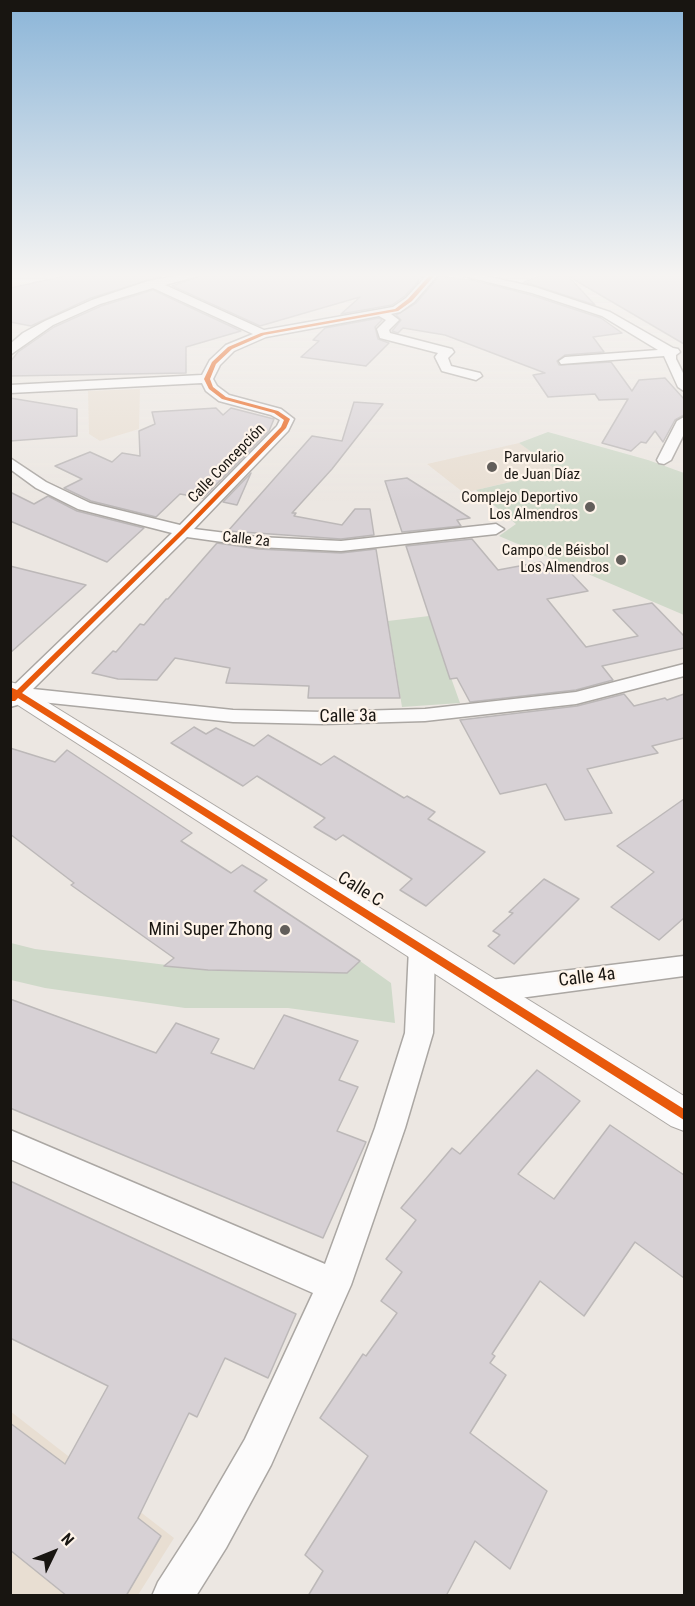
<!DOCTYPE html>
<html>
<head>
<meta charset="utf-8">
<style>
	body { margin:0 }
	#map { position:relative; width:695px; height:1606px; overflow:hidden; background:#ece7e2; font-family:"Roboto Condensed",sans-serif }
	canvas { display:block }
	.frame { position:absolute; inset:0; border:12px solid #181511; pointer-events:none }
	.north { position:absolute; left:24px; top:1522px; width:60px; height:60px; -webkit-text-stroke:4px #fef4ea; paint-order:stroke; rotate:47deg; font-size:16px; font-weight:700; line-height:24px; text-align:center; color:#181511 }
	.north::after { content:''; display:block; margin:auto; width:21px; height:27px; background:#181511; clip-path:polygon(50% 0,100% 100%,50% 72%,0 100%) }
</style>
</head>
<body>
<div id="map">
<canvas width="695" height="1606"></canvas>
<div class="frame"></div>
<div class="north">N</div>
</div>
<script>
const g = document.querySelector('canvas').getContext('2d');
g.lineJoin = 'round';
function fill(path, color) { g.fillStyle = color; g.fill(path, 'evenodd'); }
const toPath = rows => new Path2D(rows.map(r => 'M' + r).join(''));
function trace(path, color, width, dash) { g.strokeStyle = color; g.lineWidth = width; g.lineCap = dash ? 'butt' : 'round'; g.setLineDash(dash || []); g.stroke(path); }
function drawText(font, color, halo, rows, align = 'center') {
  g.font = font + ' "Roboto Condensed",sans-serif'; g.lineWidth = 4.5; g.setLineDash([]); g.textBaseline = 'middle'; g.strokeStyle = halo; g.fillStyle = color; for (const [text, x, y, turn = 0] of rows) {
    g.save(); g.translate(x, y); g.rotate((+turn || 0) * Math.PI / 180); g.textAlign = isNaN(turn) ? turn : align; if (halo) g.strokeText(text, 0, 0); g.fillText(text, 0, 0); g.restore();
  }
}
const built = toPath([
	[140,389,139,429,100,441,89,434,88,391],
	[519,443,559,470,464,493,427,464],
	[10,1411,174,1538,138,1595,11,1595]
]);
const green = toPath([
	[548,432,648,460,684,473,684,615,499,536,516,524,476,490,558,471,519,443],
	[429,616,460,703,402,707,388,621],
	[11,943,35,949,208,970,347,973,360,961,391,983,395,1023,288,1008,185,1008,45,988,11,980]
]);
const building = toPath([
	[65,276,162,276,91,298,31,326,10,322,10,288,65,276],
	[200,276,423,276,405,296,392,305,341,314,360,297,260,326,172,286,200,276],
	[439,276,472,280,531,295,601,318,622,333,593,337,604,352,565,355,557,361,559,365,611,362,632,391,639,380,665,378,684,399,684,415,675,420,663,442,655,431,646,443,641,442,631,451,602,443,628,399,599,400,595,394,548,397,533,375,545,373,445,335,403,328,398,333,392,331,401,320,396,315,416,303,439,276],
	[539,276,684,276,684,344,568,276,595,305,524,282,539,276],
	[153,290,241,331,186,347,186,373,10,376,10,362,18,352,54,327,101,306,153,290],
	[379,318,382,320,375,327,378,339,389,343,366,366,301,357,319,341,313,340,325,328,379,318],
	[10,398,77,409,77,436,10,441,10,398],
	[354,402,383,404,332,469,292,513,296,513,294,516,342,525,355,509,370,509,374,535,341,539,228,531,312,436,342,441,354,402],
	[216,408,223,415,231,408,274,419,269,431,203,498,180,494,156,517,91,501,64,488,82,479,55,466,90,452,112,462,122,453,140,456,139,431,155,424,152,412,216,408],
	[251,473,237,505,223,502,251,473],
	[407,478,470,518,457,520,461,526,402,532,385,481,407,478],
	[10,492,34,504,48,496,77,511,144,528,107,562,10,521,10,492],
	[472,539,498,570,541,562,551,572,567,569,588,591,547,599,586,647,638,636,613,610,652,603,684,636,684,648,602,666,613,680,576,690,470,702,457,678,450,679,406,546,472,539],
	[217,543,258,549,341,553,376,549,400,698,308,698,309,686,226,683,230,668,175,658,157,680,118,679,92,673,113,651,116,652,140,624,144,625,166,599,168,599,217,543],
	[10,566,86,585,10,653,10,566],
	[624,694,634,706,665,698,667,700,684,694,684,738,652,746,658,753,587,769,612,813,565,820,546,784,500,794,460,720,577,706,624,694],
	[194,727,206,734,216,728,254,746,268,735,321,765,334,756,404,798,407,796,435,812,428,819,485,852,426,906,400,890,412,879,343,835,336,840,314,827,325,818,257,776,243,786,171,743,194,727],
	[10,748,55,762,67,750,192,833,181,841,231,873,242,865,267,880,254,891,360,961,347,973,208,970,164,966,174,958,71,885,74,883,10,834,10,748],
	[684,799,684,918,659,940,611,907,654,872,617,846,684,799],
	[544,879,579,899,514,964,488,946,500,935,493,931,513,913,509,912,544,879],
	[10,999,156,1053,176,1023,219,1039,211,1053,254,1069,284,1015,358,1041,339,1080,358,1087,337,1131,366,1142,323,1238,10,1108,10,999],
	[537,1070,580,1101,518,1174,554,1199,610,1125,684,1175,684,1278,635,1242,584,1316,540,1281,492,1354,495,1356,490,1363,506,1375,470,1433,547,1491,510,1569,475,1541,446,1596,308,1596,323,1571,305,1555,368,1456,320,1418,363,1354,366,1356,397,1313,381,1301,402,1272,386,1259,416,1220,401,1208,452,1148,460,1154,537,1070],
	[10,1181,296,1314,268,1378,225,1358,197,1417,189,1413,138,1518,161,1536,126,1596,67,1596,10,1550,10,1423,65,1464,108,1386,10,1338,10,1181]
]);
const minor = toPath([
	[176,276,198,276,165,285,264,330,393,307,406,298,426,276,437,276,414,302,400,312,391,314,399,320,389,330,390,333,452,349,454,352,448,358,451,366,480,373,482,376,476,380,442,371,435,357,438,353,380,338,377,329,386,320,379,316,266,337,234,351,220,365,213,379,217,386,229,395,281,409,294,419,288,431,194,529,258,537,341,541,496,524,504,529,496,534,341,551,258,547,187,537,33,689,233,710,323,712,425,709,576,692,684,664,684,676,576,704,425,721,323,724,233,722,22,700,17,705,10,707,10,689,172,533,78,509,36,488,10,469,10,458,46,482,90,503,180,525,277,426,280,420,271,415,219,401,206,391,202,383,10,393,10,385,202,375,210,360,226,345,253,334,153,288,100,304,53,325,10,355,10,344,23,333,45,321,92,300,148,281,176,276],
	[464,276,485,276,535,287,610,312,673,348,678,349,680,352,676,355,676,359,684,375,684,391,678,387,664,356,561,364,559,361,565,357,658,350,602,316,532,293,464,276],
	[684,417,684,434,671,460,664,464,659,463,657,460,677,421,684,417],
	[422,938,431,941,435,948,433,1033,405,1128,351,1285,271,1465,226,1548,196,1596,152,1596,158,1582,198,1520,245,1439,313,1293,10,1159,10,1130,325,1264,375,1128,405,1033,409,948,413,941,422,938],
	[684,956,684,976,490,1002,481,999,477,991,481,983,490,980,684,956]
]);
const tertiary = toPath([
	[10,682,18,684,684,1096,684,1131,671,1126,10,700,10,682]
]);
const cycleway = toPath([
	[429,276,434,276,412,301,398,311,264,335,232,349,216,364,210,379,213,387,226,397,278,411,290,419,286,428,184,533,22,693,684,1109,684,1120,18,698,15,701,10,701,10,696,12,694,10,693,10,687,17,690,180,531,281,427,284,420,274,413,222,399,209,389,204,379,212,362,228,347,261,333,395,309,408,299,429,276]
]);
const markers = [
	[492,467,6,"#625e5a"],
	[590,507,6,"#625e5a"],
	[621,560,6,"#625e5a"],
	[285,930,6,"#625e5a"]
];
const farPoinames = [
	["Parvulario",504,458,"left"],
	["de Juan Díaz",504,475,"left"],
	["Complejo Deportivo",578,498],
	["Los Almendros",578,515],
	["Campo de Béisbol",609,551],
	["Los Almendros",609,568]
];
const farStreetnames = [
	["Calle Concepción",227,464,-46],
	["Calle 2a",246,540,6]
];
const streetNames = [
	["Calle 3a",348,717,-1],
	["Calle C",360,890,32],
	["Calle 4a",587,978,-7]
];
const poiNames = [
	["Mini Super Zhong",273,930]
];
fill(built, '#e8ded2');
fill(green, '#cfd9c9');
fill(building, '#d7d1d5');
trace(building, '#bcb8b8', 1.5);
trace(minor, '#aba7a3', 3);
trace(tertiary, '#aba7a3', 2);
fill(minor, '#fcfbfb');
fill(tertiary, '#fcfbfb');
fill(cycleway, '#e8590c');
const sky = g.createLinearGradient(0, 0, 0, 501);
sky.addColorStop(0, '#8bb5d8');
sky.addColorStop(0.55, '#f6f4f2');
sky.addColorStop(1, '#f6f4f200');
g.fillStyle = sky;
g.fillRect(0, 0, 695, 501);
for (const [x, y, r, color] of markers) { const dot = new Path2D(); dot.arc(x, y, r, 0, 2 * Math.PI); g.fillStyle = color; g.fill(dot); trace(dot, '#fef4ea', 2); }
drawText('15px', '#181511', '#fef4ea', farPoinames, 'right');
drawText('15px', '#181511', '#fef4ea', farStreetnames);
drawText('18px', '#181511', '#fef4ea', streetNames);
drawText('18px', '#181511', '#fef4ea', poiNames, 'right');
</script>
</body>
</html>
